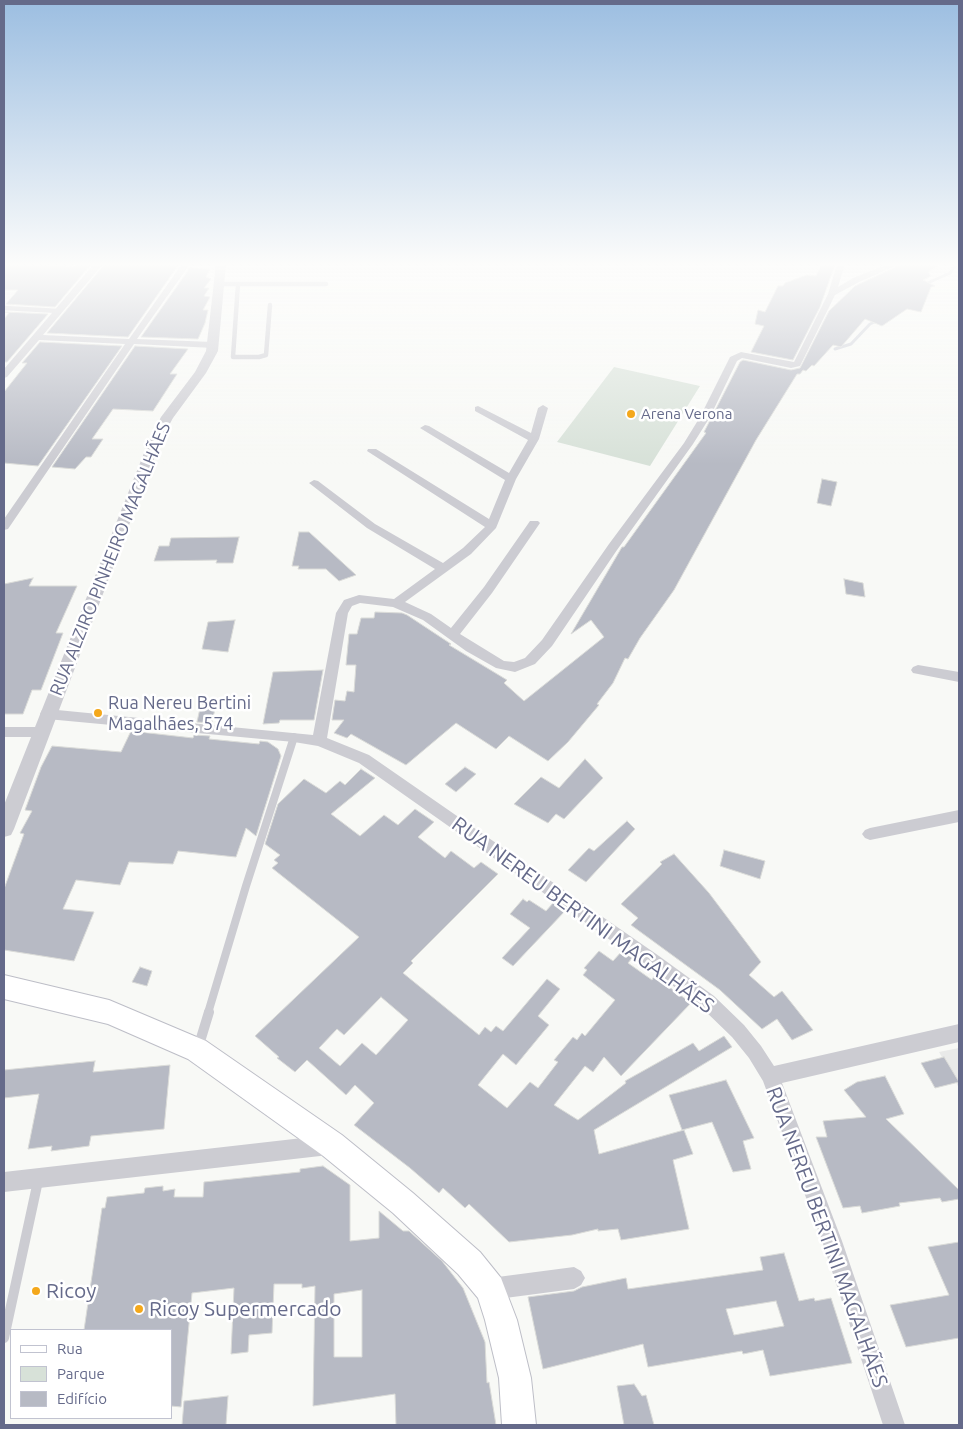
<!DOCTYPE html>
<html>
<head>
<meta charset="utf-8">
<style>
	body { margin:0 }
	#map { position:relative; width:963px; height:1429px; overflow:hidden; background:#f8f9f6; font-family:Ubuntu,sans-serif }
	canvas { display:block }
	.frame { position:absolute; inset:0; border:5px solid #656a8a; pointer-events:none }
	.legend { position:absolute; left:10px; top:1329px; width:162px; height:90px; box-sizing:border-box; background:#fff; border:1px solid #c1c3d0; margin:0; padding:6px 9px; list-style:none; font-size:15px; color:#656a8a }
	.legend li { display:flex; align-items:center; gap:10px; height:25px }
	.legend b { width:25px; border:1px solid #c1c3d0 }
</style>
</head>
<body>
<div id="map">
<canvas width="963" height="1429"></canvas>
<div class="frame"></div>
<ul class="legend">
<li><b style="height:6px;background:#fff"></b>Rua</li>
<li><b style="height:14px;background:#d7e1d8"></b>Parque</li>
<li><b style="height:14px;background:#b7bac4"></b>Edifício</li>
</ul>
</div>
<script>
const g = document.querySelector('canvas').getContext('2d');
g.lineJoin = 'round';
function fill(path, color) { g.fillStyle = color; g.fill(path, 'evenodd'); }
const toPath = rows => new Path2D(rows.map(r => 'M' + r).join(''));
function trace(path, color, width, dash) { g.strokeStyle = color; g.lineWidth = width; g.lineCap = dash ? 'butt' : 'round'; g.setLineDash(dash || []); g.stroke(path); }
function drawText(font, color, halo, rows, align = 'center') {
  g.font = font + ' Ubuntu,sans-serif'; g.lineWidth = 5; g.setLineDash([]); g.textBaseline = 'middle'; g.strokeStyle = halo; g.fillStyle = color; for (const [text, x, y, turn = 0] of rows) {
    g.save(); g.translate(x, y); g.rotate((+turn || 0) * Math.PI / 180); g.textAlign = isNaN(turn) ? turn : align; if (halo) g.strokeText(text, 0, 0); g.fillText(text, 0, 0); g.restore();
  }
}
const built = toPath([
	[959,1048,959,1088,939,1052]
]);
const green = toPath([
	[614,367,700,386,650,466,557,442]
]);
const stream = toPath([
	[923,285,950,273,956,264],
	[835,349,851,344,870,324,879,320]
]);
const building = toPath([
	[4,264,72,267,79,264,91,264,55,307,6,304,18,290,4,290,4,264],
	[105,264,179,264,128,337,47,333,105,264],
	[822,264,835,264,820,307,793,360,751,352,764,326,755,324,758,310,765,312,778,286,783,286,785,283,807,275,816,276,822,264],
	[902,264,940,264,928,272,931,276,923,280,935,286,931,287,921,312,907,309,882,326,865,319,841,347,833,345,814,366,812,365,806,371,803,370,800,374,797,374,756,440,674,590,640,638,628,659,625,658,613,683,597,704,599,705,568,742,548,761,509,736,496,749,456,723,406,765,351,734,347,738,334,733,344,720,332,720,335,700,345,701,347,691,354,692,356,665,346,665,349,634,357,634,361,618,374,618,375,612,402,613,407,615,451,644,449,645,507,680,504,683,524,701,604,637,591,620,571,634,622,547,624,547,706,433,704,432,740,362,743,360,791,370,800,368,829,311,855,286,902,264],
	[190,268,210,269,206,277,211,279,204,288,209,288,204,296,210,297,203,310,208,310,205,323,198,339,141,337,190,268],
	[4,312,48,314,7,362,4,362,4,319,9,313,4,312],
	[40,342,122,346,38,466,4,463,4,392,27,363,22,363,40,342],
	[135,346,188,349,170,374,177,374,153,411,113,409,92,439,103,439,91,457,86,457,75,469,52,467,135,346],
	[822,479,837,482,831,506,817,503,822,479],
	[299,532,309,532,356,575,339,581,326,569,298,569,299,566,292,566,299,532],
	[239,537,233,563,216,563,217,560,154,561,159,546,169,546,171,538,239,537],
	[33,578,29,586,77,586,56,633,63,633,41,690,32,690,23,714,4,714,4,584,33,578],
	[844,579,863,583,865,597,846,594,844,579],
	[235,620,228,652,202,649,208,622,235,620],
	[323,670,314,720,280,720,279,723,263,724,273,672,323,670],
	[202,699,217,699,212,723,197,722,202,699],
	[131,731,193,738,194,735,210,736,209,739,259,744,260,741,268,742,278,749,281,756,256,836,246,828,236,857,178,851,173,864,129,862,120,885,76,880,63,909,94,912,74,961,4,950,4,889,24,834,20,833,32,811,25,810,41,767,52,746,121,752,131,731],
	[585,759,603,778,564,819,556,814,548,823,514,804,541,777,559,788,585,759],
	[465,767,476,774,456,792,445,784,465,767],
	[361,769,375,778,331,814,360,836,384,815,398,825,415,809,434,822,418,837,445,858,451,851,474,868,481,862,498,874,411,961,413,963,403,973,479,1035,485,1027,491,1032,496,1026,503,1031,547,979,560,989,538,1016,549,1025,516,1065,503,1054,478,1085,507,1108,530,1082,538,1088,558,1062,554,1060,573,1037,577,1040,582,1033,585,1036,615,1000,583,975,587,970,584,968,599,951,613,961,622,951,632,958,628,963,652,980,654,976,691,1003,621,1076,604,1057,593,1072,585,1066,554,1105,578,1120,626,1083,625,1081,693,1043,699,1051,724,1036,732,1047,594,1130,599,1154,684,1130,693,1154,673,1160,689,1229,621,1240,618,1229,598,1231,598,1229,572,1235,509,1242,469,1204,465,1208,443,1188,439,1193,410,1168,354,1125,374,1103,355,1085,346,1095,307,1060,295,1072,277,1058,279,1057,255,1036,359,937,272,868,278,863,274,860,280,855,265,844,278,804,304,779,326,793,340,781,345,785,361,769],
	[381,997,408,1020,376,1055,362,1043,340,1066,319,1048,337,1029,344,1035,381,997],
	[627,821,635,829,586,882,568,870,589,848,594,851,627,821],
	[724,850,765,861,760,879,720,866,724,850],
	[674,854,709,893,761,962,749,975,774,997,782,991,813,1030,792,1040,777,1019,762,1029,720,990,631,925,638,918,621,904,662,864,660,862,674,854],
	[523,899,527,902,529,900,546,911,553,903,565,911,513,966,502,958,530,928,510,914,523,899],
	[140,967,152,971,147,986,132,982,140,967],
	[944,1057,959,1082,935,1088,921,1063,944,1057],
	[95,1061,93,1072,170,1065,164,1129,91,1136,89,1146,51,1151,52,1146,28,1149,39,1094,4,1098,4,1070,95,1061],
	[885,1076,904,1114,886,1119,959,1190,959,1199,942,1202,940,1198,899,1203,900,1206,862,1213,860,1206,843,1208,816,1137,827,1137,823,1121,866,1117,844,1090,857,1082,885,1076],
	[726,1080,754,1138,743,1141,751,1169,733,1172,712,1122,682,1130,669,1095,726,1080],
	[323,1166,350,1185,350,1241,379,1238,379,1211,403,1231,409,1231,442,1261,463,1288,485,1342,487,1383,489,1382,496,1425,396,1425,395,1394,313,1406,315,1286,302,1288,302,1284,274,1284,272,1333,249,1335,248,1352,231,1354,234,1288,192,1293,181,1407,171,1406,171,1330,84,1330,102,1208,105,1208,107,1197,144,1193,145,1188,163,1186,163,1191,175,1189,174,1197,203,1197,204,1182,300,1172,300,1169,323,1166],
	[362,1290,362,1357,334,1357,334,1294,362,1290],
	[959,1242,959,1338,906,1347,890,1305,949,1295,928,1247,959,1242],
	[784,1253,799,1301,814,1298,815,1301,831,1298,852,1363,770,1376,763,1350,743,1354,742,1351,648,1367,643,1344,543,1369,528,1297,574,1291,582,1287,626,1278,628,1289,763,1270,760,1257,784,1253],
	[776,1301,784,1326,734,1335,726,1309,776,1301],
	[634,1384,642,1396,646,1395,654,1425,624,1425,617,1386,634,1384],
	[228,1396,226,1425,182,1425,184,1401,228,1396]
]);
const serviceFar2 = toPath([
	[220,284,326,284],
	[238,284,233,357,259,357,266,355,270,305],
	[4,308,59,311]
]);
const serviceFar1 = toPath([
	[208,1013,246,886,294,737]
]);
const service = toPath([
	[198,1048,209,1012],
	[4,1338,38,1181]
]);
const minor = toPath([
	[94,264,103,264,43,335,129,339,182,264,190,264,137,339,213,342,217,345,213,348,134,344,8,529,4,530,4,519,125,344,39,340,7,377,4,378,4,369,94,264],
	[837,264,845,264,838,287,853,278,888,264,900,264,859,282,835,295,800,366,791,368,742,358,737,361,710,417,693,444,617,550,552,646,535,664,515,672,496,668,466,651,423,620,393,607,360,603,352,606,348,613,327,738,369,755,659,956,714,996,744,1025,761,1046,774,1066,959,1024,959,1042,782,1083,842,1241,905,1425,883,1425,822,1241,763,1081,749,1058,732,1037,702,1008,647,966,359,763,318,746,294,742,47,719,42,718,40,714,42,710,47,709,313,735,336,613,344,600,359,595,394,599,435,569,367,528,309,483,314,480,318,481,375,524,443,563,463,548,485,527,367,451,368,449,376,449,489,519,505,480,420,428,425,425,429,426,509,473,528,440,475,411,475,407,478,406,531,433,538,408,543,405,548,408,539,439,516,479,496,528,471,554,405,602,431,614,451,628,484,587,530,521,538,521,540,523,492,593,460,634,504,661,514,662,525,658,542,640,609,544,684,443,700,417,730,357,741,352,794,362,828,294,837,264],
	[918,665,959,672,959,682,913,673,911,670,913,667,918,665],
	[4,727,41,727,46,728,48,732,46,736,41,737,4,737,4,727],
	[959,810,959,822,870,840,865,838,862,834,865,830,870,828,959,810],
	[329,1135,336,1138,339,1145,336,1152,329,1155,4,1192,4,1172,329,1135],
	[574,1267,581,1271,585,1278,581,1285,574,1289,490,1300,482,1297,479,1289,482,1281,490,1278,574,1267]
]);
const tertiary = toPath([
	[216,264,226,264,218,351,206,373,173,418,162,438,14,829,11,835,4,837,4,805,150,438,161,417,195,372,206,351,216,264]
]);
const secondary = toPath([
	[4,975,109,1000,206,1041,342,1135,413,1193,480,1252,501,1278,517,1320,531,1378,536,1425,502,1425,499,1378,485,1320,478,1298,458,1274,393,1213,322,1155,188,1059,108,1024,4,999,4,975]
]);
const markers = [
	[631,414,5,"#f4a81b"],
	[98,713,5,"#f4a81b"],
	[36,1291,5,"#f4a81b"],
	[139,1309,5,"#f4a81b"]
];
const farPoinames = [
	["Arena Verona",641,414]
];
const streetNames = [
	["RUA ALZIRO PINHEIRO MAGALHÃES",110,559,-68]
];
const poiNames = [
	["Rua Nereu Bertini",108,703],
	["Magalhães, 574",108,724]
];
const nearStreetnames = [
	["RUA NEREU BERTINI MAGALHÃES",583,915,36],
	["RUA NEREU BERTINI MAGALHÃES",827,1237,70]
];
const nearPoinames = [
	["Ricoy",46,1291],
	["Ricoy Supermercado",149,1309]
];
fill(built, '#e9eae9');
fill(green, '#d7e1d8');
trace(stream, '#cbced7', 3);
fill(building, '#b7bac4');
trace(building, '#dadbd8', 1);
trace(secondary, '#bdbec7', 2);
trace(serviceFar2, '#ccccd2', 4.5);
trace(serviceFar1, '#ccccd2', 8);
trace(service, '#ccccd2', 10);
fill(minor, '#ccccd2');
fill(tertiary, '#ccccd2');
fill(secondary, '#fff');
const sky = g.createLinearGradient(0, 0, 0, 464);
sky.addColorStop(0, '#9cbee1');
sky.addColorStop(0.57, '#fcfcfb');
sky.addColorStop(1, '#fcfcfb00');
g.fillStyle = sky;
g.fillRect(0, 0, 963, 464);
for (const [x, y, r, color] of markers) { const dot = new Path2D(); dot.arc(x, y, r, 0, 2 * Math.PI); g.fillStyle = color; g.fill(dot); trace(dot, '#fff', 2); }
drawText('15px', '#656a8a', '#fff', farPoinames, 'left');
drawText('18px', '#656a8a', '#fff', streetNames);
drawText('18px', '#656a8a', '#fff', poiNames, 'left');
drawText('21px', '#656a8a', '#fff', nearStreetnames);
drawText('21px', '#656a8a', '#fff', nearPoinames, 'left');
</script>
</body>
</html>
